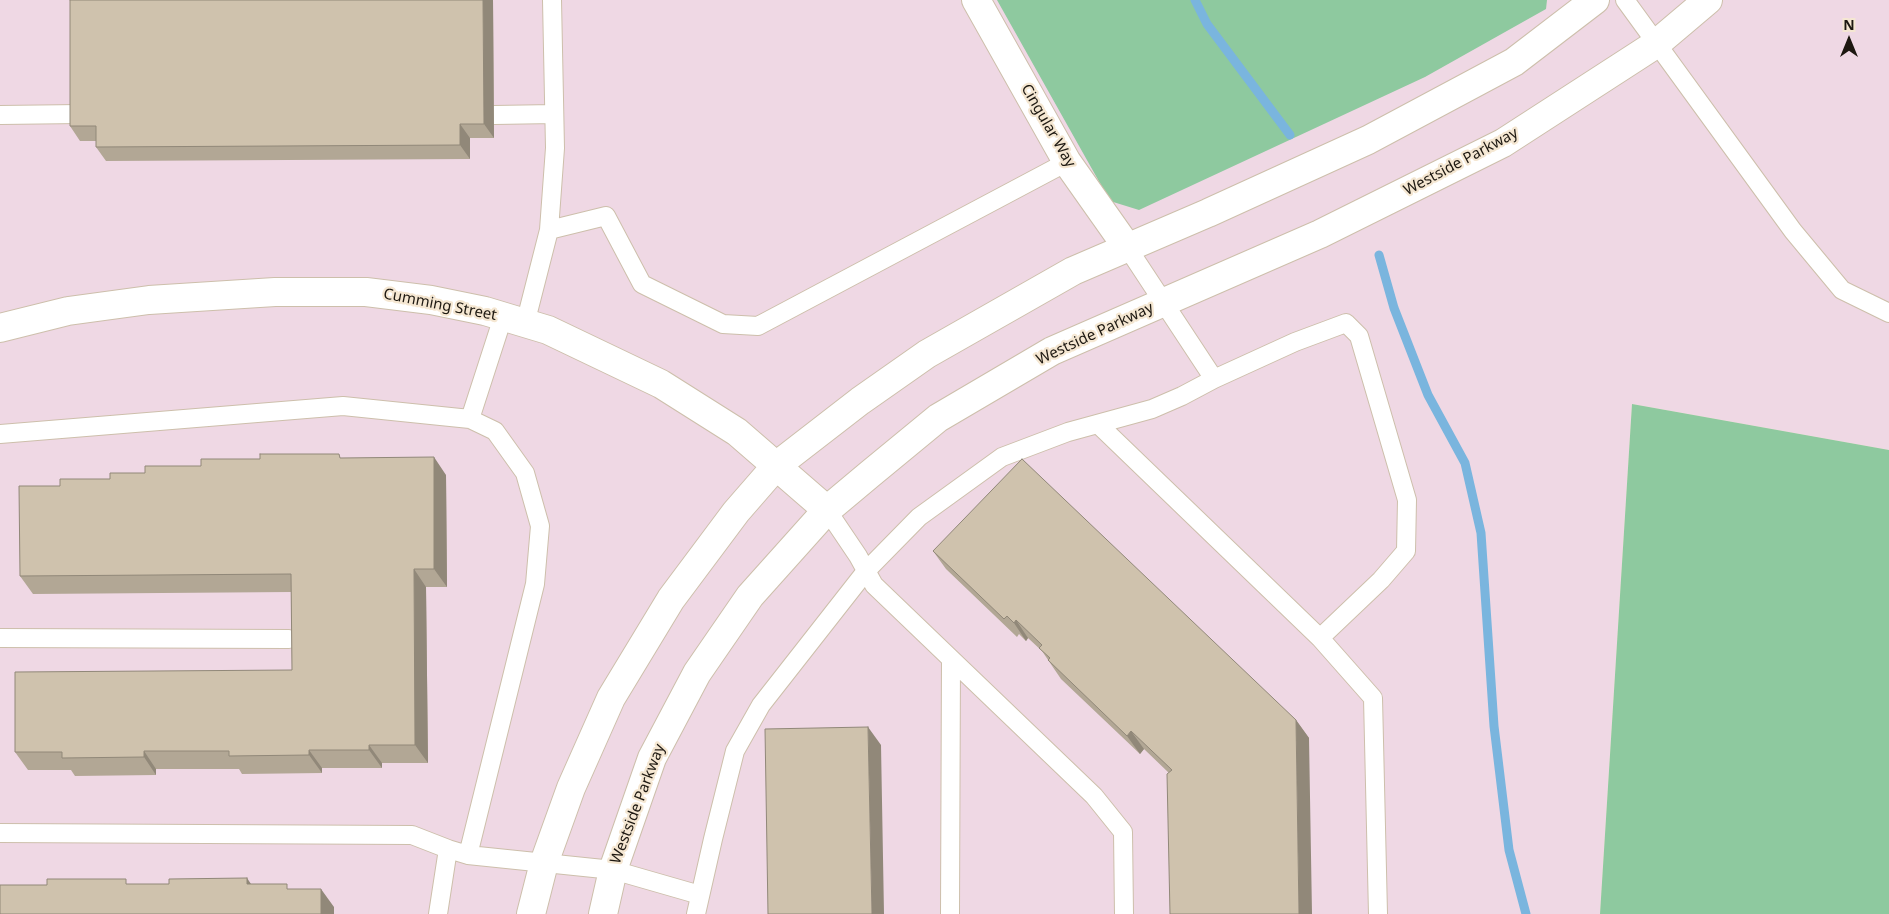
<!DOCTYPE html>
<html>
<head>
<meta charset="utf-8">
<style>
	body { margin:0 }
	#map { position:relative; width:1889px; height:914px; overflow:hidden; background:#f5e7d2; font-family:"Noto Sans",sans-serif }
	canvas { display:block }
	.north { position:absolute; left:1824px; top:15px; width:50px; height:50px; -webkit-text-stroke:4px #f5e7d2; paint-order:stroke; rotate:0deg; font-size:14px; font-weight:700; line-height:20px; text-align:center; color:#1d1811 }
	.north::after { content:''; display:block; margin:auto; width:18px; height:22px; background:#1d1811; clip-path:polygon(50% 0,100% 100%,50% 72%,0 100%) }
</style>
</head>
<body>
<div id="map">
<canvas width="1889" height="914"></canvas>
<div class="north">N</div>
</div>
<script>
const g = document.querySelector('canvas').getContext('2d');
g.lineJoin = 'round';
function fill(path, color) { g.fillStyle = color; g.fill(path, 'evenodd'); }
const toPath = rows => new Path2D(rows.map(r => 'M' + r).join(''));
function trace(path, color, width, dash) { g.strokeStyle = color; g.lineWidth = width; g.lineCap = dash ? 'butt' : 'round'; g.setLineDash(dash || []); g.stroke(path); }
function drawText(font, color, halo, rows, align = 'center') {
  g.font = font + ' "Noto Sans",sans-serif'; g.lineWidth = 4.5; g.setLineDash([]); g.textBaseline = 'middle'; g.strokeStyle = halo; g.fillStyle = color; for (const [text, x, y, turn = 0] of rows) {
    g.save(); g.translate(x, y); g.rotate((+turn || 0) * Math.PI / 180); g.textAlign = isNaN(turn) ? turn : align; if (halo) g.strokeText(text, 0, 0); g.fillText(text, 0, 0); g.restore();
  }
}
const commercial = toPath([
	[0,0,1889,0,1889,450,1632,404,1600,914,0,914]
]);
const forest = toPath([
	[997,0,1547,0,1546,9,1425,77,1139,210,1110,201],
	[1632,404,1889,450,1889,914,1600,914]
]);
const stream = toPath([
	[1195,0,1207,24,1290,135],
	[1379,255,1394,308,1428,395,1465,463,1481,533,1494,726,1509,850,1526,914]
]);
const lane = toPath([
	[1625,0,1793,231,1842,290,1889,313],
	[0,115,80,114],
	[494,115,554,114],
	[549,230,606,216,642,284,723,324,758,326,1067,162],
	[1127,247,1214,379],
	[525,324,549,230,555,148,552,0],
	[470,419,503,317],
	[1098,424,1320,638,1373,698,1378,914],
	[0,434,343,406,470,419,495,431,525,473,540,526,535,584,468,855],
	[827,510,858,556,874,585,1094,796,1123,832,1124,914],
	[0,638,289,639],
	[0,833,412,835,448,849],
	[438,914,448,849,468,855,613,870,700,895],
	[696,914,713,839,735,751,761,705,866,571,919,517,1002,457,1068,432,1152,409,1182,396,1214,379,1295,342,1346,323,1359,336,1407,500,1406,551,1381,580,1320,638],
	[950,914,951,659]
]);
const street = toPath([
	[976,0,1067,162,1127,247],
	[0,328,68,311,149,300,275,292,366,292,431,300,485,311,548,330,661,384,737,432,827,510]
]);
const secondary = toPath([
	[531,914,544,863,571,788,611,698,671,599,736,512,776,466,860,401,927,354,1073,271,1208,213,1368,140,1514,62,1595,0],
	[603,914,613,870,652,758,697,673,750,596,827,510,870,474,938,418,1052,351,1320,234,1503,143,1656,44,1708,0]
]);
const wall = toPath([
	[493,0,494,138,470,138,470,159,106,161,96,147,96,141,80,141,70,126],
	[343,458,446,475,447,587,426,587,428,763,382,763,382,768,322,768,322,773,242,774,239,769,156,769,156,775,75,776,71,770,28,770,15,752,292,670,291,592,33,594,20,576,60,486,110,479,145,473,201,466],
	[933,551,1296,720,1309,738,1169,773,1144,749,1140,754,1061,679,1042,651,1028,638,1026,641,1019,634,1017,637,946,569]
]);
const shadedWall = toPath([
	[483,0,493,0,494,138,484,124],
	[460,124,470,138,470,159,460,145],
	[434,457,446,475,447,587,434,569],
	[414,569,426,587,428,763,415,745],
	[1016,620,1028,638,1026,641,1014,623],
	[1296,720,1309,738,1312,914,1299,914],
	[868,727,881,745,884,914,872,914],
	[1131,731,1144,749,1140,754,1127,736],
	[369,745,382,763,382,768,369,750],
	[309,750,322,768,322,773,309,755],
	[144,751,156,769,156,775,144,757],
	[247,878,259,896,247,884],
	[321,889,334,907,334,914,321,914]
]);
const building = toPath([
	[70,0,483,0,484,124,460,124,460,145,96,147,96,126,70,126,70,0],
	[260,454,339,454,340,458,434,457,434,569,414,569,415,745,369,745,369,750,309,750,309,755,229,756,229,751,144,751,144,757,62,758,62,752,15,752,15,672,292,670,291,574,20,576,19,486,60,486,60,479,110,479,110,473,145,473,145,466,201,466,201,459,260,459,260,454],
	[1022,459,1296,720,1299,914,1170,914,1167,774,1172,770,1131,731,1127,736,1048,660,1050,658,1039,648,1042,645,1016,620,1014,623,1007,616,1004,619,933,551,1022,459],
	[868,727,872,914,768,914,765,729,868,727],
	[247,878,247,884,287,884,287,889,321,889,321,914,0,914,0,885,47,885,47,879,126,879,126,884,169,884,169,879,247,878]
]);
const streetNames = [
	["Cingular Way",1048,126,60],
	["Westside Parkway",1461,162,-28],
	["Cumming Street",440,305,11],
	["Westside Parkway",1095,334,-25],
	["Westside Parkway",638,804,-69]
];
fill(commercial, '#efd8e4');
fill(forest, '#8ec99f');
trace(stream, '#7ab5de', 9);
trace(lane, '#cdbfab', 20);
trace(street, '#cdbfab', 30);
trace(secondary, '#cdbfab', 30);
trace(lane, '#fff', 18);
trace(street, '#fff', 28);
trace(secondary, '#fff', 28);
fill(wall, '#b2a795');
fill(shadedWall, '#918879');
fill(building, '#cfc2ad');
trace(building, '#918879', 1);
drawText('15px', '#1d1811', '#f5e7d2', streetNames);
</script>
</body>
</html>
